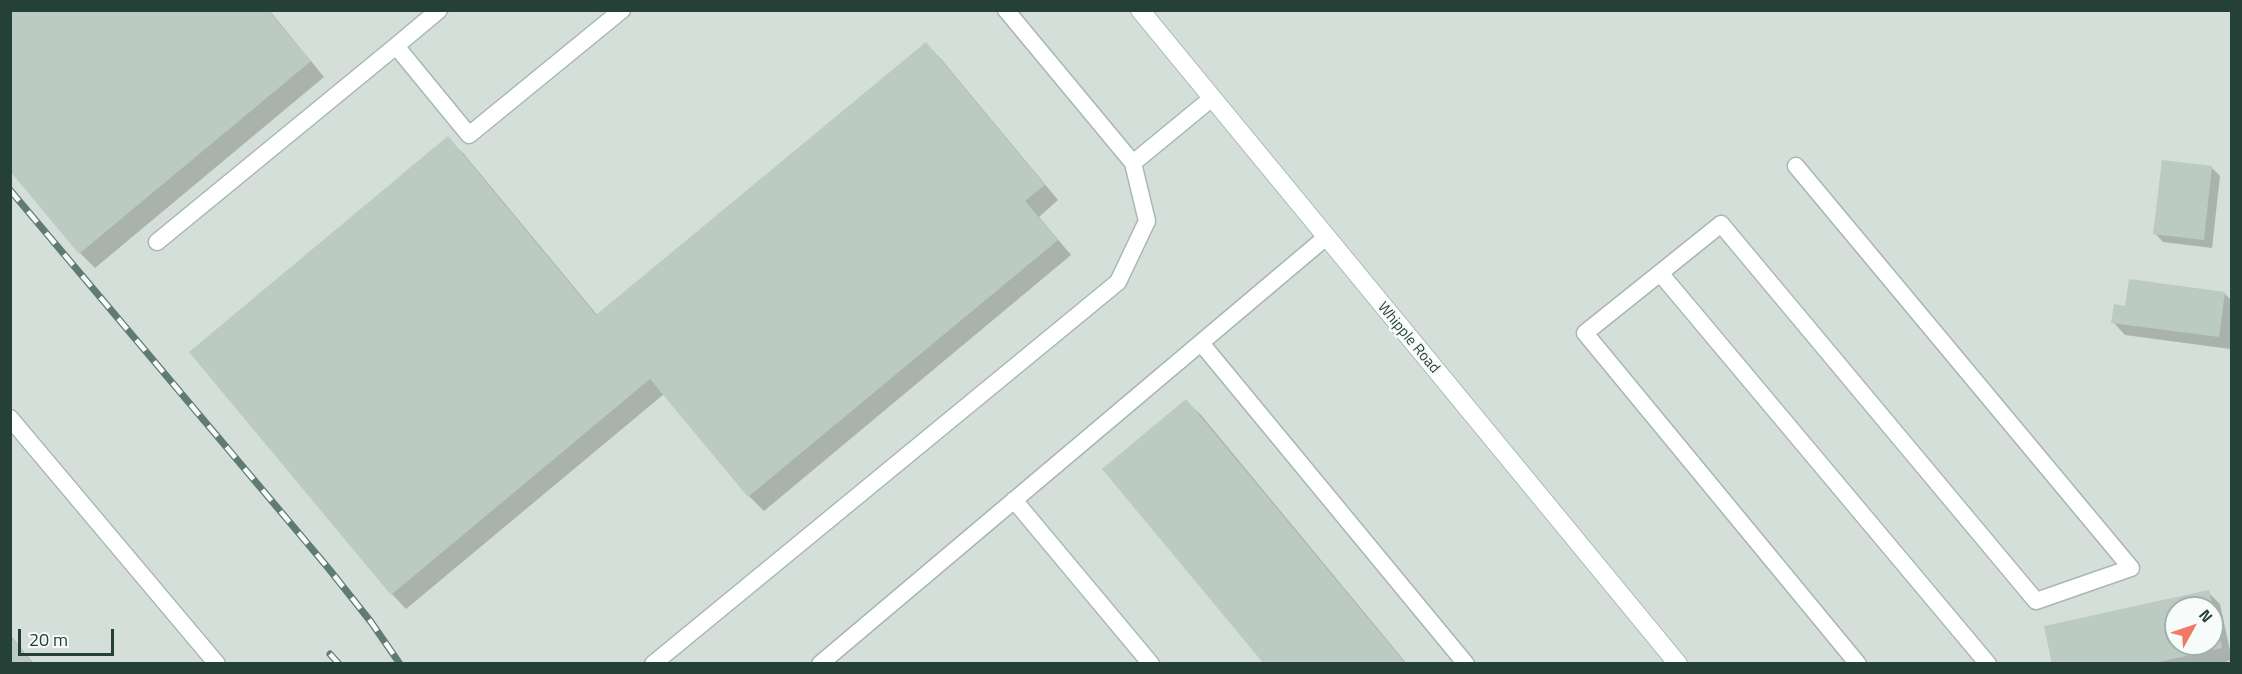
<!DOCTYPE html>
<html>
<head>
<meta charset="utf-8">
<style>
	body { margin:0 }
	#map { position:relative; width:2242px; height:674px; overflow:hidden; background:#e6efea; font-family:"Titillium Web",sans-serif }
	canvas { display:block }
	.frame { position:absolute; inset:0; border:12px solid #254137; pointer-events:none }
	.north { position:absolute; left:2164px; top:596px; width:60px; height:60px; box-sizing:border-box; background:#f7fbf9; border:2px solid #a3b1ab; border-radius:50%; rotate:50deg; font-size:16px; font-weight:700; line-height:24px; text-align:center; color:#254137 }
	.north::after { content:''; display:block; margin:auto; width:21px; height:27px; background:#f07a63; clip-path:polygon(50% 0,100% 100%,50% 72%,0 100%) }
	.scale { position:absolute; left:18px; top:629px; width:96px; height:27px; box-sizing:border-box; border:3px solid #254137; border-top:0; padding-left:8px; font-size:18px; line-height:21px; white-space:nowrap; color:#254137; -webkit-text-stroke:4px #f7fbf9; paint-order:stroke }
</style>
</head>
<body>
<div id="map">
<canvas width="2242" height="674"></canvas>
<div class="frame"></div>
<div class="north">N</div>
<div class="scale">20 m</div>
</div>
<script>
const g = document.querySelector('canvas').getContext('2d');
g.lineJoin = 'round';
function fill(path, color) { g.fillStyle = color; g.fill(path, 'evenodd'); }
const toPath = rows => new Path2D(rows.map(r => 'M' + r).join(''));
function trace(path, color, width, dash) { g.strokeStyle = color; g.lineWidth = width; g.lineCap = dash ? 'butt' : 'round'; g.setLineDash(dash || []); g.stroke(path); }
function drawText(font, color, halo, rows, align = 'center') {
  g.font = font + ' "Titillium Web",sans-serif'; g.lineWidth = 5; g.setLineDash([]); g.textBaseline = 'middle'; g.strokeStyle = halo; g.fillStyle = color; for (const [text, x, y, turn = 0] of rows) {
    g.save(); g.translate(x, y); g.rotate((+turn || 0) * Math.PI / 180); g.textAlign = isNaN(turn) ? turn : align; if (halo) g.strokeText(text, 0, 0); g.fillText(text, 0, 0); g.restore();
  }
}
const built = toPath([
	[10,11,2231,11,2231,663,11,663],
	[2176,608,2212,608,2212,644,2176,644]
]);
const shadow = toPath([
	[10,10,269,10,324,77,95,268,80,253],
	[926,44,941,59,1058,200,1039,217,1071,255,764,511,749,496,664,394,406,609,392,594,448,139,463,153,598,316],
	[2212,168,2220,176,2212,248,2163,242,2155,233],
	[2224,293,2232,301,2230,349,2125,335,2113,322],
	[1186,401,1201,415,1407,664,1266,664],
	[2208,592,2220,604,2232,660,2217,664,2053,664],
	[2176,608,2212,608,2212,644,2176,644],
	[10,635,34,664,10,664]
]);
const building = toPath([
	[10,10,268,10,311,61,79,254,10,171],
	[926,42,1045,185,1025,201,1058,240,748,497,650,379,391,595,189,352,448,136,596,315],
	[2162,160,2212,166,2204,240,2153,234],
	[2129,279,2225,292,2219,337,2111,323,2114,304,2125,306],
	[1186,399,1406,664,1264,664,1102,469],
	[2209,590,2213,608,2176,608,2176,644,2212,644,2213,609,2222,648,2150,664,2052,664,2044,626],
	[10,636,33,664,10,664]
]);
const service = toPath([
	[396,46,439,10],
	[1133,163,1212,98],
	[1796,166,2131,568,2036,601,1721,224,1660,273,1988,664],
	[157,242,396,46,469,135,622,10],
	[1660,273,1585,333,1858,664],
	[1201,343,1466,664],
	[10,418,217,664],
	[1014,500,1151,664],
	[653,664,1118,282,1147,221,1133,163,1006,10],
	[820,664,1325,238]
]);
const secondary = toPath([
	[1140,10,1678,664]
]);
const rail = toPath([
	[10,190,329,569,371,622,400,664],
	[330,654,339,664]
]);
const streetNames = [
	["Whipple Road",1408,338,50]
];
fill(built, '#d4dfd9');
fill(shadow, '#0003');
fill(building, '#bbcac3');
trace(service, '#a8b7b1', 19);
trace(secondary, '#a5bab1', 20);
trace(service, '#fff', 16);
trace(secondary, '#fff', 18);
trace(rail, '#607c72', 7);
trace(rail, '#f7fbf9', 4.5, [14]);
drawText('15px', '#254137', '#f7fbf9', streetNames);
</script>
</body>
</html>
